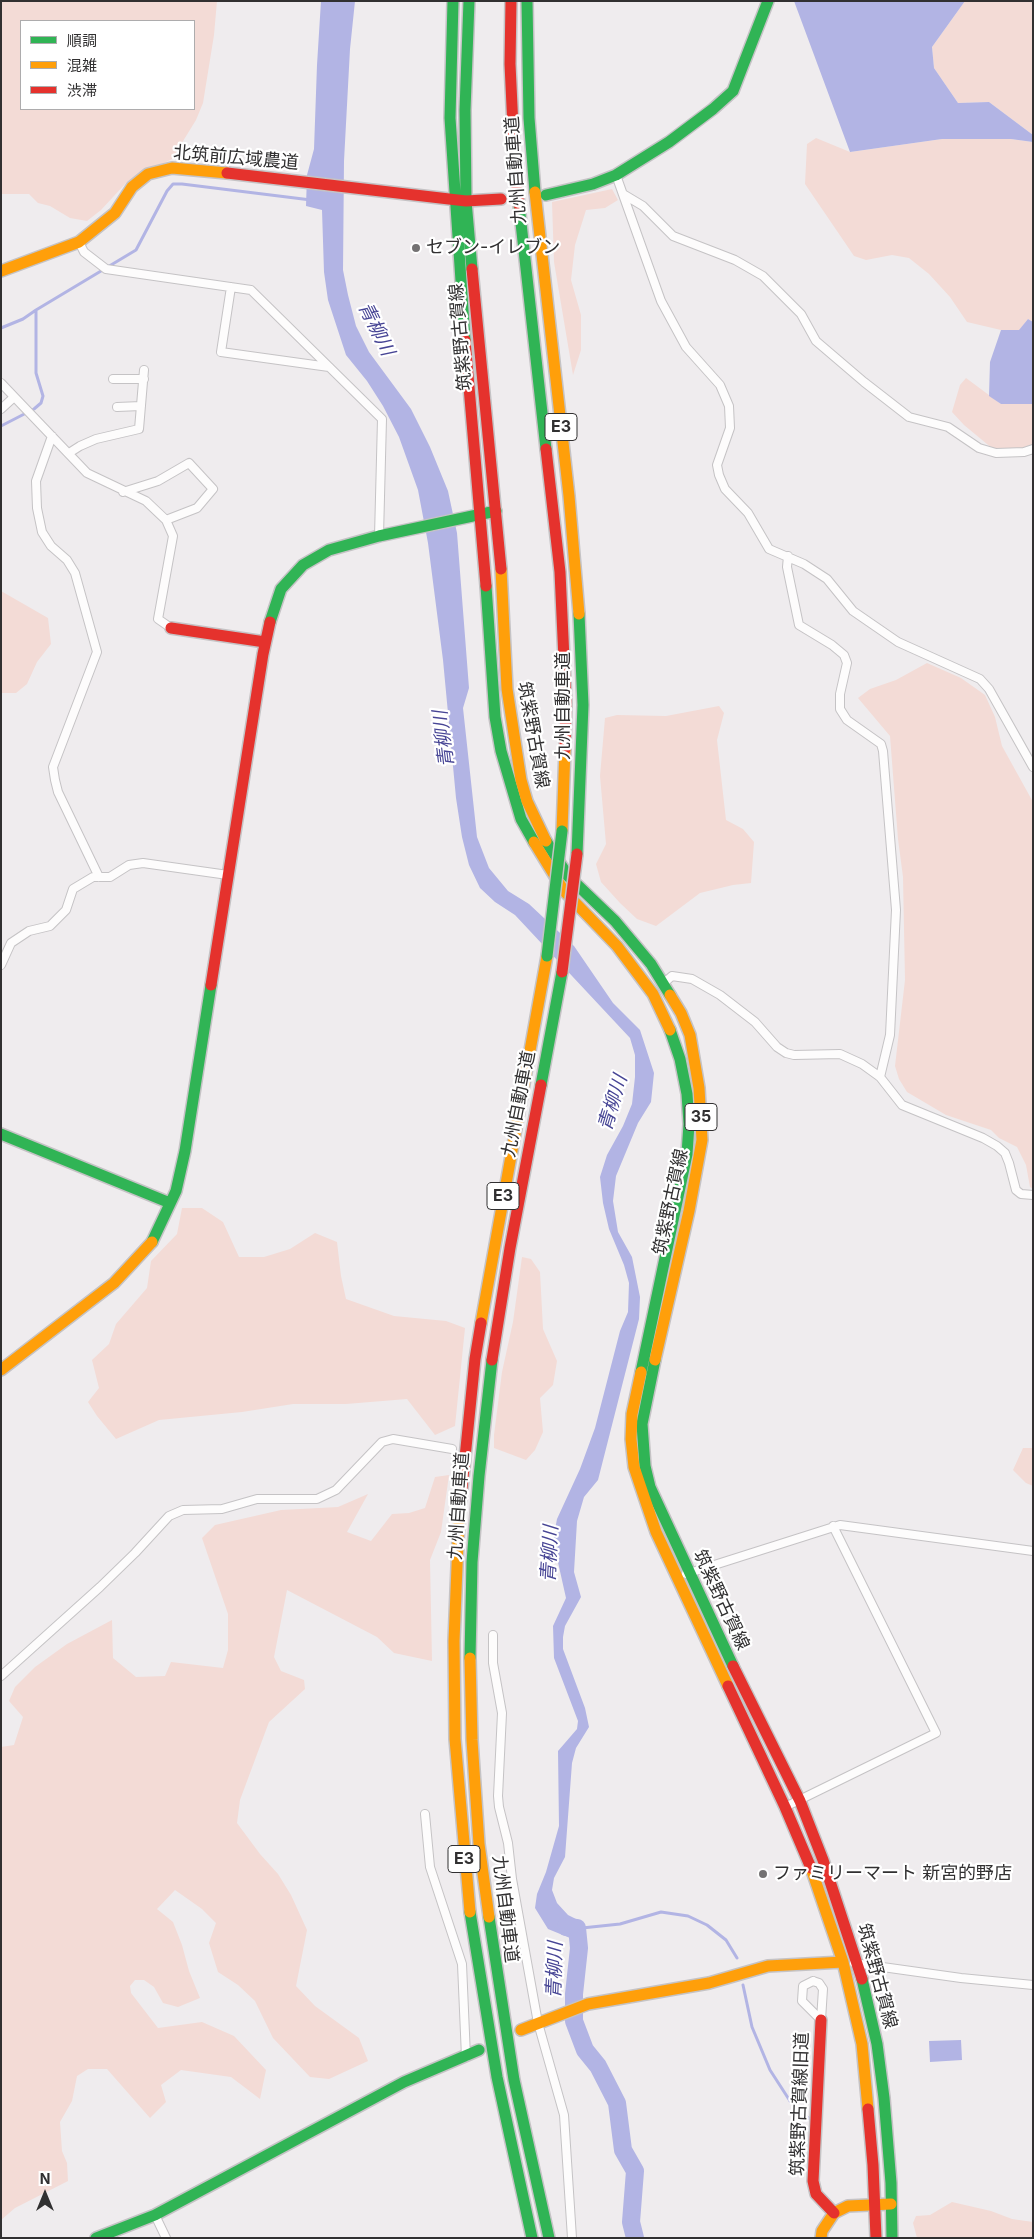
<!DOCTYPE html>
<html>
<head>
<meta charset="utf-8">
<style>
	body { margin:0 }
	#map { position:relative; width:1034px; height:2239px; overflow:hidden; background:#efecee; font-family:Inter,"Noto Sans JP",sans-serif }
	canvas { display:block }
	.frame { position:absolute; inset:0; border:2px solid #313031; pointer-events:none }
	.legend { position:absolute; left:20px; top:20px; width:175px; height:90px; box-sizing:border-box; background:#fff; border:1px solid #adacad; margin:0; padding:6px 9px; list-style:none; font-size:15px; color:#313031 }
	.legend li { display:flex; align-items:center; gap:10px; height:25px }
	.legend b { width:25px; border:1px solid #adacad }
	.north { position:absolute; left:20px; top:2169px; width:50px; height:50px; -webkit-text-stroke:4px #fff; paint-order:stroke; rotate:0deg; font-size:14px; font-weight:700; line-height:20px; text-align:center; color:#313031 }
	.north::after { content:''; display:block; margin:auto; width:18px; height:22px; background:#313031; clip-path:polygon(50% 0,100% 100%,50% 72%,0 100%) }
</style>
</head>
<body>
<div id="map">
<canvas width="1034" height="2239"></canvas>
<div class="frame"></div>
<ul class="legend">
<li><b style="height:6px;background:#30b455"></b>順調</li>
<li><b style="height:6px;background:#ff9f0a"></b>混雑</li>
<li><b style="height:6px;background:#e5322d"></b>渋滞</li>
</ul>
<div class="north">N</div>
</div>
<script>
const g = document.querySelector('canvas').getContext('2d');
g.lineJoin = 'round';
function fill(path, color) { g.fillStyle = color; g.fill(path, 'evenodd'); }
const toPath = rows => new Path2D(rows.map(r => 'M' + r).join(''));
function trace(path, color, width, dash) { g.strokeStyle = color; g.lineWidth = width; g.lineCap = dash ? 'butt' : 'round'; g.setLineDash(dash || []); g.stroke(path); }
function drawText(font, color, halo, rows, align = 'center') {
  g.font = font + ' Inter,"Noto Sans JP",sans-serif'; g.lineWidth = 4.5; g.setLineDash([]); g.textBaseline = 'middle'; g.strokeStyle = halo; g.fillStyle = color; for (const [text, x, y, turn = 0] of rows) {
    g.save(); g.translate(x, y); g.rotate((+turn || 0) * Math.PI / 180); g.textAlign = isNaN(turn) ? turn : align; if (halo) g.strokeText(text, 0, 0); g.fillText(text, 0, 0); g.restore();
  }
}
const green = toPath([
	[1,1,217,1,214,35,203,103,196,120,172,159,126,183,101,210,87,221,70,218,50,206,38,203,29,194,1,194],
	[21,21,194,21,194,109,21,109],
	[965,1,1033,1,1033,135,989,102,958,103,934,68,932,47],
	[816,138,850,152,942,139,1011,139,1033,142,1033,322,1028,319,1019,331,1001,330,967,322,950,297,929,274,909,258,892,255,866,260,854,256,805,184,807,144],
	[612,189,618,200,605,208,586,210,575,245,571,280,581,315,581,350,573,375,554,262,552,202],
	[966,378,1001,404,1033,404,1033,446,1017,451,993,449,964,425,952,412,960,385],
	[1,591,48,618,51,644,37,662,27,684,16,693,1,693],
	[927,663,961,678,985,695,995,717,1002,746,1033,802,1033,1189,1030,1187,1026,1165,1017,1147,999,1138,991,1130,946,1115,907,1092,899,1079,895,1066,905,980,903,877,898,839,890,736,858,698,870,689,896,680],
	[719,706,724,713,717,740,726,820,743,829,754,842,751,883,733,885,700,893,656,926,637,919,620,903,601,882,596,864,606,844,600,776,605,718,617,715,666,716],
	[182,1208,202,1208,223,1222,239,1257,264,1257,290,1249,315,1233,337,1242,341,1276,346,1299,394,1316,446,1321,465,1328,455,1426,435,1435,407,1399,346,1404,293,1404,242,1412,159,1420,116,1439,97,1416,88,1402,99,1388,92,1360,109,1344,116,1324,147,1288,151,1261,177,1234],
	[522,1257,531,1259,540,1272,543,1329,557,1361,553,1385,540,1398,543,1432,535,1450,526,1460,494,1448,494,1435,502,1372,513,1322],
	[1023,1448,1033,1448,1033,1486,1026,1483,1013,1470],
	[449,1475,441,1532,430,1560,432,1661,394,1653,377,1637,287,1590,274,1657,281,1671,304,1680,305,1689,269,1722,240,1800,237,1823,260,1854,278,1874,291,1895,307,1930,296,1986,315,2006,359,2038,368,2061,329,2079,310,2077,273,2038,255,2001,238,1985,218,1972,209,1943,216,1923,202,1909,175,1890,157,1909,173,1922,182,1945,189,1971,200,1998,178,2007,163,2003,154,1987,144,1980,135,1980,130,1986,131,1993,158,2028,202,2022,234,2036,266,2070,260,2099,231,2077,181,2070,161,2085,166,2102,150,2118,107,2069,88,2069,77,2076,72,2101,60,2122,62,2151,67,2163,68,2181,15,2208,1,2220,1,1747,14,1745,23,1717,9,1701,15,1687,35,1667,67,1644,112,1620,113,1658,136,1677,165,1676,171,1662,223,1668,228,1650,228,1614,202,1538,215,1525,281,1510,338,1507,368,1494,347,1532,371,1541,392,1514,409,1513,425,1508,435,1477],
	[952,2202,991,2211,1012,2219,1033,2222,1033,2238,917,2238,913,2223,916,2216,930,2215]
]);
const water = toPath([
	[321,1,355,1,350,49,344,161,343,270,348,295,356,326,369,352,411,409,430,447,448,491,457,533,469,688,463,708,477,837,489,868,508,891,529,904,574,946,613,1003,640,1030,654,1073,651,1102,638,1123,616,1176,613,1201,618,1232,632,1257,640,1297,639,1319,598,1480,584,1497,577,1521,574,1572,581,1597,565,1626,563,1637,563,1649,585,1708,589,1727,576,1748,572,1763,565,1857,554,1878,552,1890,557,1903,568,1915,584,1923,582,1940,575,1940,548,1929,535,1908,537,1894,546,1872,559,1826,558,1751,577,1729,578,1721,554,1658,553,1626,566,1598,553,1540,557,1519,580,1469,595,1428,620,1331,628,1312,629,1283,624,1265,609,1229,603,1203,600,1177,607,1155,623,1126,632,1104,635,1077,635,1055,630,1038,515,915,495,902,480,888,469,865,462,837,456,798,443,660,428,543,418,490,399,437,383,406,367,381,346,355,328,300,324,272,322,210,306,206,307,175,314,149,317,65],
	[794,1,965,1,932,47,934,68,958,103,989,102,1033,135,1033,142,1011,139,942,139,850,152],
	[1028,319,1033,322,1033,404,1001,404,989,396,990,362,1001,330,1019,330],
	[961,2040,962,2060,930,2062,929,2041]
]);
const stream = toPath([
	[1,328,23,319,36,310],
	[1,426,34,409,41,403,43,396,36,373,36,310,136,250,167,191,173,184,182,184,311,200],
	[582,1928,620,1924,661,1912,688,1916,707,1925,726,1940,737,1958],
	[743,1985,752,2027,770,2070,790,2101,799,2112,810,2119]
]);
const river = toPath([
	[566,1927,577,1928,579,1948,574,1994,574,2021,585,2050,598,2066,617,2103,623,2150,635,2171,631,2222,635,2238]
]);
const street = toPath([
	[616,175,661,301,686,347,720,385,729,406,730,428,717,465,719,475,725,489,748,513,769,549,804,564,827,579,853,611,898,642,980,679,989,689,1033,767],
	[623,194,643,206,673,236,735,260,763,276,801,314,816,341,864,382,909,417,948,427,979,448,996,453,1024,452,1033,449],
	[79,242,84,252,106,269,251,290,382,419,379,536],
	[231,287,221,352,329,367],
	[113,379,144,379],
	[1,383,87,473,146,501,166,520,173,536,158,619,171,628],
	[117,407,141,406],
	[1,409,13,398],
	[52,436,36,481,37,508,42,532,51,546,67,560,75,573,97,652,53,767,55,780,58,792,99,877],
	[69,453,80,446,96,439,139,429,144,370],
	[123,492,158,481,189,463,213,489,197,508,166,520],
	[788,556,787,567,799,625,832,645,844,655,847,663,840,694,840,709,847,720,881,744,883,751,896,910,890,1035,880,1077],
	[1,965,11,943,29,931,50,926,66,910,73,889,93,877,110,877,129,865,143,863,228,875],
	[664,983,672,976,692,979,720,995,755,1022,777,1047,786,1053,794,1055,840,1054,862,1064,880,1077,902,1105,983,1138,997,1146,1005,1153,1009,1163,1016,1190,1021,1194,1033,1195],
	[686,1574,840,1525,1033,1551],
	[493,1635,493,1663,502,1713,498,1796,499,1807,508,1843,512,1879,538,2023,564,2115,572,2238],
	[1,1676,100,1587,135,1553,169,1516,183,1510,222,1509,257,1499,317,1499,336,1490,382,1442,393,1439,452,1449],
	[785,1807,936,1733,833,1526],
	[425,1814,430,1867,462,1964,466,2057],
	[854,1963,961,1978,1033,1985],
	[813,1981,819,1983,823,1989,821,2020,802,2001,803,1986,813,1981],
	[155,2215,166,2238]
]);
const fast = toPath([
	[453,1,450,118,465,340],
	[469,1,465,110,466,201,472,269],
	[527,1,529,118,535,192],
	[546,195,593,184,616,175,669,142,713,109,733,91,768,1],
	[519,205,546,449],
	[486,586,495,717,501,751,521,819,534,842],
	[270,622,281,589,303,565,329,550,379,536,496,511],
	[546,841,568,876,615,921,651,964,670,995],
	[577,854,583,705,579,614],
	[541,1085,562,972],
	[1,1134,170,1203],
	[152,1242,176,1191,185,1151,211,985],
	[655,1360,642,1424,645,1466,650,1487,733,1666],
	[641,1372,687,1154,689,1124,687,1094,680,1059,670,1030],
	[470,1658,472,1562,479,1476,492,1360],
	[470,1912,497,2077,532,2238],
	[489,1917,514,2080,549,2238],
	[862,1979,877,2044,884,2098,891,2183,892,2238],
	[96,2238,155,2215,404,2082,479,2050]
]);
const slow = toPath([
	[535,192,569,496,579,614],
	[1,271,79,242,115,213,132,187,148,174,172,168,227,173],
	[501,569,507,689,521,780,527,801,546,841],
	[562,831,565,749],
	[534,842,564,891,617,946,653,994,670,1030],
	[481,1323,547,956],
	[655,1360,689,1211,702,1140,699,1088,690,1035,681,1013,670,995],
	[1,1370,114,1283,152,1242],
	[641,1372,632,1414,631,1439,634,1467,656,1532,728,1686],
	[459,1517,454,1641,455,1739,470,1912],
	[470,1658,472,1740,479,1844,489,1917],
	[811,1868,843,1962,862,2044,868,2109],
	[521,2030,588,2004,709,1983,768,1966,843,1962],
	[821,2238,822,2231,834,2213,848,2206,891,2204]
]);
const jam = toPath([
	[511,1,510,64,515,170,519,205],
	[227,173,466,201,501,199],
	[472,269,501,569],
	[465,340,486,586],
	[546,449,560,572,566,703,565,749],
	[171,628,265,642],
	[211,985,263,654,270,622],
	[492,1360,510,1248,541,1085],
	[459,1517,475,1359,481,1323],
	[733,1666,800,1801,823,1860,862,1979],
	[728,1686,785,1807,811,1868],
	[821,2020,813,2181,816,2194,834,2213],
	[868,2109,873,2165,876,2238]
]);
const fastBridge = toPath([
	[547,956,562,831]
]);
const jamBridge = toPath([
	[562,972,577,854]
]);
const markers = [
	[416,248,5,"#747273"],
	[763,1874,5,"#747273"]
];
const shields = [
	[561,427,32],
	[701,1117,32],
	[503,1196,32],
	[464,1859,32]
];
const shieldNames = [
	["E3",561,427],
	["35",701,1117],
	["E3",503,1196],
	["E3",464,1859]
];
const streetNames = [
	["北筑前広域農道",236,158,5],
	["九州自動車道",516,170,-94],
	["筑紫野古賀線",461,337,-95],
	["九州自動車道",564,706,-90],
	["筑紫野古賀線",533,735,80],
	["九州自動車道",519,1104,-79],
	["筑紫野古賀線",671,1202,-78],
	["九州自動車道",459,1506,-86],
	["筑紫野古賀線",721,1600,65],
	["九州自動車道",505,1909,83],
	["筑紫野古賀線",877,1976,75],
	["筑紫野古賀線旧道",800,2104,-88]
];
const poiNames = [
	["セブン-イレブン",426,248],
	["ファミリーマート 新宮的野店",773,1874]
];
const waterNames = [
	["青柳川",376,329,64],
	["青柳川",444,739,-97],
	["青柳川",613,1103,-73],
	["青柳川",550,1554,-87],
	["青柳川",555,1970,-88]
];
fill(green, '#f3dbd6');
fill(water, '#b2b4e4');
trace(stream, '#b2b4e4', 3);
trace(river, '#b2b4e4', 18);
trace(street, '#c5c3c5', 10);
trace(fast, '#c5c3c5', 14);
trace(slow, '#c5c3c5', 14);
trace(jam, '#c5c3c5', 14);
trace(street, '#fdfcfc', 8);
trace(fast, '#30b455', 11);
trace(slow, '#ff9f0a', 11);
trace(jam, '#e5322d', 11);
trace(fastBridge, '#c5c3c5', 14, []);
trace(jamBridge, '#c5c3c5', 14, []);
trace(fastBridge, '#30b455', 11);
trace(jamBridge, '#e5322d', 11);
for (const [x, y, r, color] of markers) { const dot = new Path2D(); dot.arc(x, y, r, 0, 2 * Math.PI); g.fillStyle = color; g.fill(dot); trace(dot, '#fff', 2); }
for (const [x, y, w] of shields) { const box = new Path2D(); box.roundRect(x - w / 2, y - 13.5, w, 27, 4); g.fillStyle = '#fff'; g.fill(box); trace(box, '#313031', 1); }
drawText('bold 16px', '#313031', null, shieldNames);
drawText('18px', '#313031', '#fff', streetNames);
drawText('18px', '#313031', '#fff', poiNames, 'left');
drawText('italic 19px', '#474595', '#fff', waterNames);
</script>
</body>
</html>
